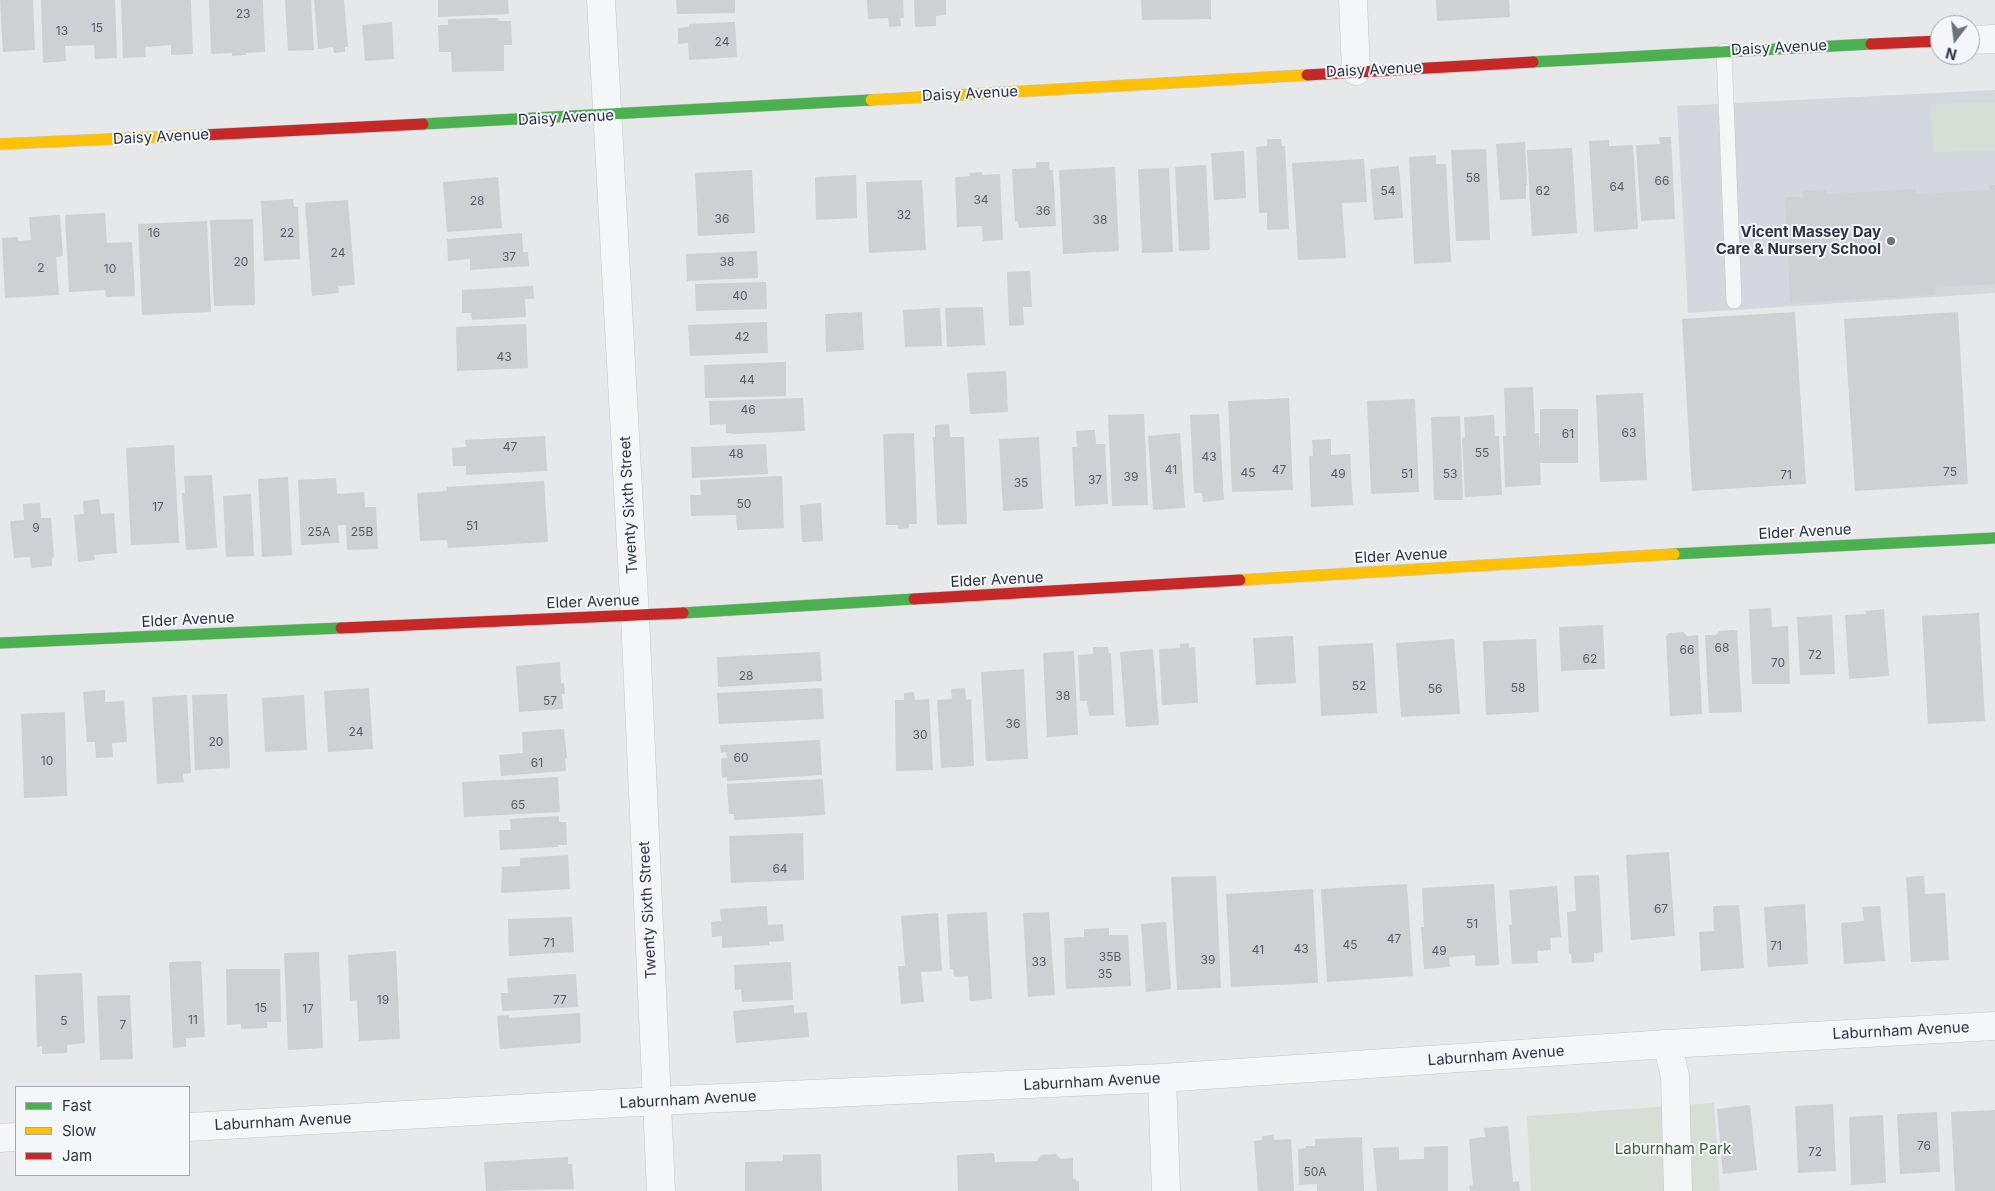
<!DOCTYPE html>
<html>
<head>
<meta charset="utf-8">
<style>
	body { margin:0 }
	#map { position:relative; width:1995px; height:1191px; overflow:hidden; background:#e6e8ea; font-family:Inter,sans-serif }
	canvas { display:block }
	.legend { position:absolute; left:15px; top:1086px; width:175px; height:90px; box-sizing:border-box; background:#f4f6f9; border:1px solid #a4a8b1; margin:0; padding:6px 9px; list-style:none; font-size:15px; color:#2b3445 }
	.legend li { display:flex; align-items:center; gap:10px; height:25px }
	.legend b { width:25px; border:1px solid #a4a8b1 }
	.north { position:absolute; left:1930px; top:15px; width:50px; height:50px; box-sizing:border-box; background:#f4f6f9; border:1px solid #a4a8b1; border-radius:50%; rotate:195deg; font-size:14px; font-weight:700; line-height:20px; text-align:center; color:#2b3445 }
	.north::after { content:''; display:block; margin:auto; width:18px; height:22px; background:#6c737f; clip-path:polygon(50% 0,100% 100%,50% 72%,0 100%) }
</style>
</head>
<body>
<div id="map">
<canvas width="1995" height="1191"></canvas>
<ul class="legend">
<li><b style="height:6px;background:#4caf50"></b>Fast</li>
<li><b style="height:6px;background:#ffc107"></b>Slow</li>
<li><b style="height:6px;background:#c62828"></b>Jam</li>
</ul>
<div class="north">N</div>
</div>
<script>
const g = document.querySelector('canvas').getContext('2d');
g.lineJoin = 'round';
function fill(path, color) { g.fillStyle = color; g.fill(path, 'evenodd'); }
const toPath = rows => new Path2D(rows.map(r => 'M' + r).join(''));
function trace(path, color, width, dash) { g.strokeStyle = color; g.lineWidth = width; g.lineCap = dash ? 'butt' : 'round'; g.setLineDash(dash || []); g.stroke(path); }
function drawText(font, color, halo, rows, align = 'center') {
  g.font = font + ' Inter,sans-serif'; g.lineWidth = 4; g.setLineDash([]); g.textBaseline = 'middle'; g.strokeStyle = halo; g.fillStyle = color; for (const [text, x, y, turn = 0] of rows) {
    g.save(); g.translate(x, y); g.rotate((+turn || 0) * Math.PI / 180); g.textAlign = isNaN(turn) ? turn : align; if (halo) g.strokeText(text, 0, 0); g.fillText(text, 0, 0); g.restore();
  }
}
const built = toPath([
	[1995,90,1995,293,1688,313,1677,106]
]);
const green = toPath([
	[1995,102,1995,150,1933,152,1931,104],
	[1714,1103,1720,1191,1531,1191,1527,1116]
]);
const building = toPath([
	[0,0,33,0,35,50,3,52],
	[41,0,115,0,117,58,95,59,94,45,65,46,66,61,43,63],
	[121,0,191,0,193,54,171,55,171,45,145,47,146,57,123,58],
	[209,0,263,0,265,52,246,53,246,55,232,56,232,53,211,54],
	[285,0,311,0,314,50,288,51],
	[314,0,344,0,348,47,345,47,345,52,334,53,333,47,318,49],
	[438,0,508,0,509,14,438,17],
	[676,0,735,0,735,13,677,14],
	[867,0,903,0,904,18,900,18,901,26,889,27,888,18,868,19],
	[914,0,946,0,946,15,936,16,936,26,915,27],
	[1141,0,1211,0,1211,19,1142,20],
	[1436,0,1509,0,1510,17,1437,21],
	[499,18,498,21,511,21,512,45,504,45,504,71,452,72,451,52,439,52,438,25,448,25,448,19],
	[392,22,394,59,365,61,362,25],
	[735,22,737,57,689,60,688,43,678,44,678,28,689,27,689,24],
	[1659,137,1671,137,1675,219,1641,221,1636,145,1660,144],
	[1267,139,1281,139,1282,146,1285,146,1289,229,1267,230,1267,213,1259,213,1256,147,1267,146],
	[1609,140,1609,146,1633,145,1638,229,1594,232,1589,141],
	[1525,142,1527,185,1526,185,1526,199,1500,200,1496,144],
	[1572,148,1577,233,1532,236,1527,150],
	[1486,149,1490,240,1456,241,1451,150],
	[1244,151,1246,198,1214,200,1211,153],
	[1436,155,1436,164,1446,164,1451,262,1414,264,1409,157],
	[1364,159,1367,202,1342,203,1346,258,1298,260,1292,163],
	[1036,162,1049,162,1050,170,1053,170,1056,226,1019,228,1018,221,1015,222,1012,169,1036,168],
	[1206,165,1210,250,1179,251,1175,167],
	[1399,166,1403,218,1374,220,1370,169],
	[1115,167,1119,251,1063,254,1059,170],
	[1169,168,1173,252,1142,253,1138,169],
	[752,170,755,233,698,236,695,173],
	[982,172,982,175,1000,174,1003,240,983,241,982,226,957,227,955,177,970,176,969,173],
	[856,175,857,218,816,220,815,177],
	[498,177,502,228,447,232,443,182],
	[922,180,926,250,869,253,866,182],
	[1989,185,1995,185,1995,284,1935,287,1936,295,1790,303,1785,197,1803,197,1803,191,1826,190,1827,194,1916,189,1916,194,1990,190],
	[293,199,294,207,298,207,300,259,264,261,261,201],
	[348,200,355,285,338,286,339,293,312,296,305,203],
	[105,213,107,243,132,242,135,296,106,297,105,290,69,292,65,215],
	[60,215,63,256,56,257,59,295,5,298,2,238,18,237,18,241,31,240,29,217],
	[253,219,255,305,214,306,210,220],
	[207,221,211,312,142,315,138,224],
	[522,233,523,252,528,252,529,266,470,270,470,259,448,261,447,239],
	[757,251,758,278,687,281,686,254],
	[1030,271,1032,307,1023,307,1024,325,1009,326,1007,272],
	[766,282,767,309,696,311,695,284],
	[533,286,534,299,525,299,526,317,472,320,471,313,462,313,462,290],
	[983,307,985,345,947,347,945,308],
	[940,308,942,346,905,347,903,310],
	[862,312,864,350,826,352,825,314],
	[1795,312,1806,484,1692,491,1682,319],
	[1958,312,1968,484,1855,491,1844,319],
	[767,322,768,353,690,356,688,325],
	[526,324,528,368,457,371,456,327],
	[786,362,786,396,705,398,704,365],
	[1006,371,1008,412,970,414,967,373],
	[1533,387,1535,433,1539,433,1540,455,1540,409,1578,409,1578,463,1540,463,1541,485,1505,487,1503,436,1506,436,1504,388],
	[1643,393,1647,480,1600,482,1596,395],
	[803,398,805,431,734,434,726,433,726,424,710,425,709,401],
	[1289,398,1293,490,1232,492,1228,401],
	[1415,399,1419,492,1371,494,1367,401],
	[1144,414,1148,505,1112,506,1108,415],
	[1219,414,1224,500,1203,502,1202,493,1194,493,1190,415],
	[1494,415,1495,436,1499,436,1502,495,1465,497,1462,438,1465,437,1464,417],
	[1460,416,1463,500,1434,500,1431,417],
	[949,424,950,437,964,437,967,524,937,525,933,437,935,437,935,425],
	[1095,430,1096,444,1105,444,1108,504,1075,506,1072,447,1077,447,1076,431],
	[914,433,917,524,909,524,909,528,898,529,898,525,886,525,883,434],
	[1180,433,1185,508,1153,510,1148,436],
	[545,436,547,471,466,475,466,466,453,466,452,448,466,447,465,440],
	[1039,437,1043,509,1003,511,999,439],
	[1331,439,1331,455,1350,454,1353,505,1311,507,1309,456,1313,456,1312,440],
	[766,444,768,474,692,478,691,447],
	[174,445,179,543,131,545,126,448],
	[212,475,217,548,186,550,182,493,185,493,184,476],
	[782,476,784,528,737,530,736,515,691,516,690,495,701,495,700,480],
	[288,477,292,555,262,557,258,479],
	[336,478,337,494,364,492,365,507,376,507,378,549,347,550,346,525,338,525,339,543,301,545,298,480],
	[544,481,548,542,448,548,447,540,420,541,417,493,447,491,447,487],
	[251,494,254,556,226,557,223,496],
	[99,499,101,514,114,513,117,553,94,555,95,560,78,562,74,515,84,514,83,501],
	[40,503,41,518,51,518,54,557,52,558,52,566,31,568,30,557,14,558,10,521,24,520,23,504],
	[821,503,823,541,802,542,800,505],
	[1771,608,1772,627,1788,626,1790,684,1752,684,1749,609],
	[1884,609,1889,676,1849,679,1845,615,1866,614,1866,611],
	[1979,613,1985,721,1928,724,1922,616],
	[1832,615,1835,674,1800,675,1797,617],
	[1603,625,1605,669,1561,671,1559,627],
	[1734,630,1737,631,1742,712,1709,713,1705,635,1716,635,1719,631],
	[1683,632,1687,636,1698,635,1702,714,1670,716,1666,636,1669,633],
	[1293,636,1296,683,1256,685,1253,638],
	[1454,639,1460,714,1401,717,1396,643],
	[1536,639,1539,712,1486,715,1483,641],
	[1189,643,1189,648,1195,647,1198,703,1162,705,1159,649,1180,648,1180,644],
	[1373,643,1377,713,1321,716,1318,646],
	[1093,647,1108,647,1109,653,1111,653,1114,715,1089,716,1087,701,1080,701,1078,655,1093,654],
	[1153,649,1159,725,1126,727,1120,652],
	[1074,651,1078,735,1047,737,1043,653],
	[820,652,822,681,718,687,717,657],
	[560,662,561,684,564,683,565,694,562,694,563,709,519,712,516,666],
	[1024,669,1028,759,986,761,981,672],
	[369,688,373,749,328,752,324,691],
	[822,688,824,719,719,724,717,693],
	[965,688,966,700,971,699,974,766,941,768,937,700,952,699,951,689],
	[105,690,105,702,124,701,127,742,112,743,113,757,96,758,95,742,87,742,83,692],
	[914,692,915,700,929,699,933,770,896,771,895,700,904,700,904,693],
	[227,694,230,768,195,770,192,695],
	[187,695,191,773,183,774,184,782,157,784,152,697],
	[304,695,307,750,265,752,262,698],
	[65,712,67,796,24,798,21,714],
	[564,729,567,758,565,758,566,771,501,776,499,755,523,753,522,732],
	[820,740,822,775,727,781,727,777,722,778,721,758,727,758,726,752,721,753,720,745],
	[558,777,560,812,464,817,462,782],
	[823,779,825,815,734,820,734,814,729,814,727,784],
	[559,816,559,822,566,822,567,845,558,845,558,847,500,850,499,830,511,830,510,819],
	[803,833,804,880,731,883,729,836],
	[1669,852,1675,936,1631,940,1626,855],
	[568,855,570,889,501,893,502,867,520,866,520,858],
	[1599,875,1603,952,1594,953,1594,962,1572,963,1571,954,1569,954,1567,912,1576,911,1574,876],
	[1216,876,1221,988,1177,990,1171,877],
	[1924,876,1925,894,1945,893,1949,960,1911,962,1906,877],
	[1407,884,1413,976,1327,982,1321,889],
	[1494,884,1499,965,1475,966,1475,955,1449,957,1450,967,1424,969,1421,927,1424,927,1422,888],
	[1557,886,1561,937,1550,938,1551,950,1537,951,1538,963,1512,964,1509,925,1512,925,1509,890],
	[1313,889,1318,983,1231,987,1226,894],
	[1805,904,1808,964,1768,967,1764,907],
	[1739,905,1744,968,1701,971,1699,932,1714,931,1713,906],
	[767,906,768,925,783,924,784,941,769,942,769,945,722,948,722,936,712,937,711,922,721,921,720,909],
	[1880,906,1885,961,1844,964,1841,923,1864,921,1862,907],
	[987,912,992,999,970,1001,968,976,954,977,953,969,950,969,947,914],
	[1049,912,1055,995,1028,997,1023,913],
	[938,913,942,971,921,972,924,1002,901,1004,898,966,905,966,901,916],
	[572,917,574,952,509,956,508,919],
	[1166,922,1171,989,1146,992,1141,924],
	[1109,928,1109,935,1128,935,1131,986,1066,989,1064,938,1084,937,1084,929],
	[396,951,400,1039,359,1041,357,1000,350,1001,348,955],
	[319,952,323,1048,288,1050,284,953],
	[201,961,205,1037,186,1038,186,1047,173,1048,169,962],
	[791,962,793,1000,742,1002,741,989,735,990,734,965],
	[226,969,280,969,281,1022,267,1022,267,1028,241,1029,241,1024,227,1025],
	[82,973,85,1043,67,1045,67,1053,42,1054,42,1046,37,1047,35,975],
	[576,974,578,1007,502,1011,501,993,508,993,507,978],
	[130,995,133,1059,100,1060,97,996],
	[794,1005,794,1013,807,1012,809,1037,736,1043,733,1011],
	[580,1013,581,1043,500,1049,497,1016,509,1015,509,1018],
	[1833,1104,1836,1171,1798,1173,1795,1106],
	[1750,1105,1757,1170,1723,1174,1717,1109],
	[1995,1110,1995,1191,1955,1191,1951,1112],
	[1937,1112,1940,1172,1900,1174,1897,1114],
	[1883,1115,1886,1183,1851,1185,1849,1117],
	[1508,1126,1513,1182,1519,1181,1520,1191,1470,1191,1469,1186,1473,1185,1469,1139,1485,1137,1484,1128],
	[1273,1135,1274,1140,1291,1139,1294,1191,1258,1191,1254,1141,1262,1140,1262,1136],
	[1362,1137,1364,1191,1317,1191,1317,1184,1299,1185,1298,1149,1306,1148,1305,1146,1315,1146,1315,1139],
	[1448,1146,1448,1191,1377,1191,1373,1148,1399,1147,1399,1160,1424,1159,1424,1147],
	[994,1153,995,1162,1037,1161,1041,1155,1056,1154,1061,1159,1073,1158,1073,1178,1079,1182,1079,1191,958,1191,957,1155],
	[821,1154,822,1191,745,1191,745,1162,783,1161,783,1155],
	[568,1157,568,1164,572,1164,574,1189,486,1191,484,1162]
]);
const lane = toPath([
	[1724,51,1734,301]
]);
const street = toPath([
	[601,0,635,616,661,1191],
	[1353,0,1356,71],
	[1970,40,1995,39],
	[1667,1044,1675,1076,1678,1191],
	[1162,1078,1166,1191],
	[189,1127,657,1101,1162,1078,1667,1044,1995,1026],
	[0,1138,16,1137]
]);
const fast = toPath([
	[1533,62,1871,44],
	[423,124,871,100],
	[1674,554,1995,538],
	[683,613,914,599],
	[0,643,341,628]
]);
const slow = toPath([
	[871,100,1307,75],
	[0,144,203,135],
	[1240,580,1674,554]
]);
const jam = toPath([
	[1871,44,1940,41],
	[1307,75,1533,62],
	[203,135,423,124],
	[914,599,1240,580],
	[341,628,683,613]
]);
const markers = [
	[1891,241,5,"#6c737f"]
];
const numberNames = [
	["23",243,14],
	["15",97,28],
	["13",62,31],
	["24",722,42],
	["58",1473,178],
	["66",1662,181],
	["64",1617,187],
	["54",1388,191],
	["62",1543,191],
	["34",981,200],
	["28",477,201],
	["36",1043,211],
	["32",904,215],
	["36",722,219],
	["38",1100,220],
	["16",154,233],
	["22",287,233],
	["24",338,253],
	["37",509,257],
	["20",241,262],
	["38",727,262],
	["2",41,268],
	["10",110,269],
	["40",740,296],
	["42",742,337],
	["43",504,357],
	["44",747,380],
	["46",748,410],
	["63",1629,433],
	["61",1568,434],
	["47",510,447],
	["55",1482,453],
	["48",736,454],
	["43",1209,457],
	["41",1171,470],
	["47",1279,470],
	["75",1950,472],
	["45",1248,473],
	["49",1338,474],
	["51",1407,474],
	["53",1450,474],
	["71",1786,475],
	["39",1131,477],
	["37",1095,480],
	["35",1021,483],
	["50",744,504],
	["17",158,507],
	["51",472,526],
	["9",36,528],
	["25A",319,532],
	["25B",362,532],
	["68",1722,648],
	["66",1687,650],
	["72",1815,655],
	["62",1590,659],
	["70",1778,663],
	["28",746,676],
	["52",1359,686],
	["58",1518,688],
	["56",1435,689],
	["38",1063,696],
	["57",550,701],
	["36",1013,724],
	["24",356,732],
	["30",920,735],
	["20",216,742],
	["60",741,758],
	["10",47,761],
	["61",537,763],
	["65",518,805],
	["64",780,869],
	["67",1661,909],
	["51",1472,924],
	["47",1394,939],
	["71",549,943],
	["45",1350,945],
	["71",1776,946],
	["43",1301,949],
	["41",1258,950],
	["49",1439,951],
	["35B",1110,957],
	["39",1208,960],
	["33",1039,962],
	["35",1105,974],
	["19",383,1000],
	["77",560,1000],
	["15",261,1008],
	["17",308,1009],
	["11",193,1020],
	["5",64,1021],
	["7",123,1025],
	["76",1924,1146],
	["72",1815,1152],
	["50A",1315,1172]
];
const streetNames = [
	["Daisy Avenue",1779,48,-3],
	["Daisy Avenue",1374,70,-3],
	["Daisy Avenue",970,94,-3],
	["Daisy Avenue",566,118,-3],
	["Daisy Avenue",161,137,-3],
	["Twenty Sixth Street",629,505,-93],
	["Elder Avenue",1805,532,-3],
	["Elder Avenue",1401,556,-3],
	["Elder Avenue",997,580,-3],
	["Elder Avenue",593,602,-2],
	["Elder Avenue",188,620,-3],
	["Twenty Sixth Street",648,910,-93],
	["Laburnham Avenue",1901,1031,-3],
	["Laburnham Avenue",1496,1056,-4],
	["Laburnham Avenue",1092,1082,-3],
	["Laburnham Avenue",688,1100,-3],
	["Laburnham Avenue",283,1122,-3]
];
const poiNames = [
	["Vicent Massey Day",1881,232],
	["Care & Nursery School",1881,249]
];
const parkNames = [
	["Laburnham Park",1673,1149]
];
fill(built, '#d4d7dd');
fill(green, '#d6ded6');
fill(building, '#ced0d3');
trace(lane, '#c4c6c8', 16);
trace(street, '#c4c6c8', 29);
trace(fast, '#c4c6c8', 12);
trace(slow, '#c4c6c8', 12);
trace(jam, '#c4c6c8', 12);
trace(lane, '#f5f6f7', 15);
trace(street, '#f5f6f7', 28);
trace(fast, '#4caf50', 11);
trace(slow, '#ffc107', 11);
trace(jam, '#c62828', 11);
for (const [x, y, r, color] of markers) { const dot = new Path2D(); dot.arc(x, y, r, 0, 2 * Math.PI); g.fillStyle = color; g.fill(dot); trace(dot, '#f4f6f9', 2); }
drawText('12px', '#545c69', null, numberNames);
drawText('15px', '#2b3445', '#f4f6f9', streetNames);
drawText('bold 15px', '#2b3445', '#f4f6f9', poiNames, 'right');
drawText('15px', '#3f6138', '#f4f6f9', parkNames);
</script>
</body>
</html>
